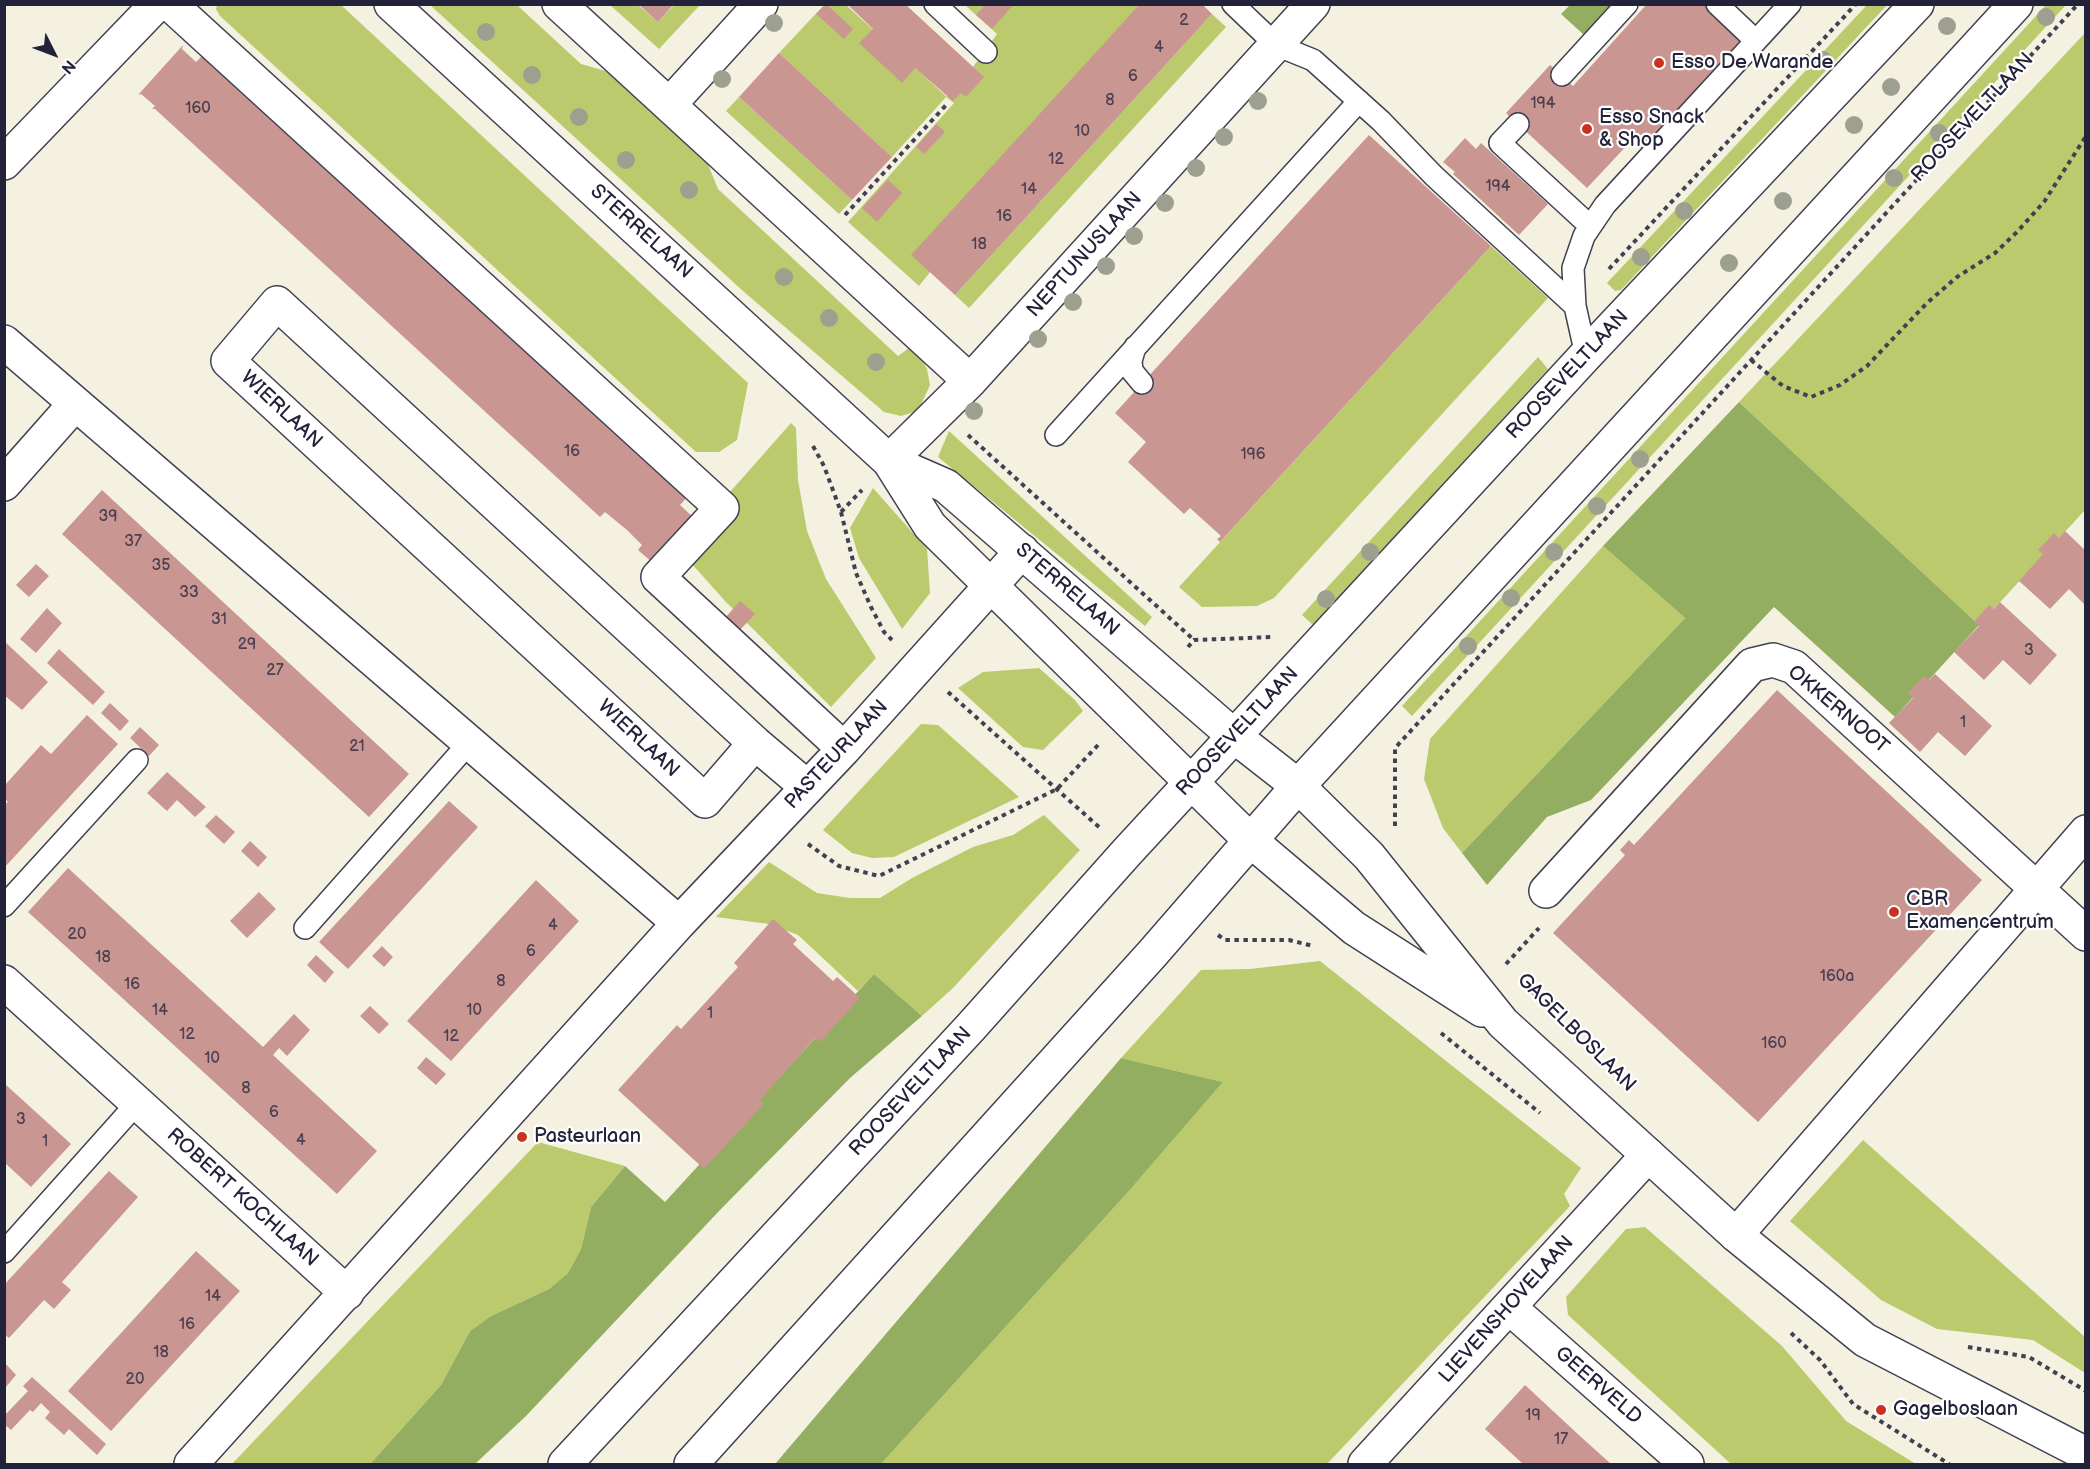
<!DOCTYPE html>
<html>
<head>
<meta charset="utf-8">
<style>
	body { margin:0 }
	#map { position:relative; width:2090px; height:1469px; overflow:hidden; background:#f4f1e1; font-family:"Balsamiq Sans",sans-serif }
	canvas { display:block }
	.frame { position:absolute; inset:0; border:6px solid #22223b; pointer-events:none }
	.north { position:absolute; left:24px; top:24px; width:60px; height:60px; -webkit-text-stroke:4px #fff; paint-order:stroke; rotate:132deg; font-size:16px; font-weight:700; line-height:24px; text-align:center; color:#22223b }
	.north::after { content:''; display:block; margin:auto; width:21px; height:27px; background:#22223b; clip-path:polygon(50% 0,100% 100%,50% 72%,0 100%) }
</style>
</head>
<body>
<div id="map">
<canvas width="2090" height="1469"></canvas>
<div class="frame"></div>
<div class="north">N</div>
</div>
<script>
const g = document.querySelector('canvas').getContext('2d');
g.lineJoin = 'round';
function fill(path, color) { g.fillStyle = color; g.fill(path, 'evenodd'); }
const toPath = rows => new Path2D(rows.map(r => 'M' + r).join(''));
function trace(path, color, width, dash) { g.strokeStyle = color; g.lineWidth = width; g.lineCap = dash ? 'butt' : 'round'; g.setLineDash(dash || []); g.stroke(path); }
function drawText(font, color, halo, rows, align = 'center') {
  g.font = font + ' "Balsamiq Sans",sans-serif'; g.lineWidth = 4.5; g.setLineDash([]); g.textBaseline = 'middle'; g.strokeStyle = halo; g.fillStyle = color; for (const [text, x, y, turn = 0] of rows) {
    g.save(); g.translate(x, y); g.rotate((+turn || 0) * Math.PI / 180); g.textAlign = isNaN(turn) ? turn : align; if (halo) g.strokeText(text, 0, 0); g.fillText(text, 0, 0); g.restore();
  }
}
const green = toPath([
	[217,5,341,5,748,383,737,440,719,452,696,452,220,16,216,9],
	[430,5,517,5,581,64,609,72,707,162,718,189,898,356,909,348,921,358,927,369,930,385,920,407,914,412,901,416,884,412,743,291],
	[610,5,638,5,658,22,674,5,700,5,659,49],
	[824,5,846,5,947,97,973,67,997,34,965,5,1140,5,919,286,848,222,954,103,946,97,892,157,779,53],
	[1867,5,1887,5,1621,290,1615,291,1607,283],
	[2046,5,2066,5,1412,716,1402,706],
	[1212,14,1226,27,969,308,955,295],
	[2085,33,2085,510,1979,625,1739,402],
	[739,97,852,200,839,214,726,111],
	[1491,246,1548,298,1274,598,1257,606,1202,607,1179,587],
	[1538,357,1548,369,1313,625,1302,615],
	[791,423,796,428,798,480,807,531,826,579,876,658,831,707,725,601,692,564,715,509],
	[949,431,1152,617,1145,626,938,457],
	[873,488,927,549,930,593,902,629,859,558,850,528],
	[1603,546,1685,618,1462,853,1443,828,1424,779,1430,739],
	[1039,668,1075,700,1083,711,1043,750,1023,747,958,688,983,672],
	[921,724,938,725,1019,797,894,857,872,858,852,853,823,830],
	[1044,815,1080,850,953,988,922,1016,874,974,858,991,798,935,769,924,716,917,769,862,817,893,850,898,880,898,912,878,973,847,1013,835],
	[1320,961,1581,1168,1564,1194,1570,1206,1327,1464,881,1464,1129,1191,1223,1082,1121,1058,1201,970,1250,969],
	[1863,1140,2085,1337,2085,1373,2033,1340,1937,1329,1881,1300,1790,1221],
	[538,1142,625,1166,591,1207,581,1249,568,1273,549,1289,491,1316,470,1331,441,1385,370,1464,232,1464],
	[1645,1227,1782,1346,1846,1421,1916,1464,1731,1464,1568,1315,1566,1297,1626,1229]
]);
const forest = toPath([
	[1570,5,1613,5,1584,35,1561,14],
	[1739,402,1979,625,1895,717,1774,607,1591,800,1547,817,1487,885,1462,853,1685,618,1603,546],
	[874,974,922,1016,850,1078,720,1210,526,1416,475,1464,370,1464,441,1385,470,1331,491,1316,549,1289,568,1273,581,1249,591,1207,625,1166,665,1202],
	[1121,1058,1223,1082,1129,1191,881,1464,775,1464]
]);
const building = toPath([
	[638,4,674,4,658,22],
	[826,4,853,29,844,39,816,14],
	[847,4,905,4,984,77,966,97,961,93,953,101,915,68,902,83,859,43,873,29],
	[986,4,1014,4,992,29,976,15],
	[1140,4,1202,4,1212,14,955,295,911,255],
	[1647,4,1706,4,1745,41,1645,152,1632,140,1587,188,1506,113,1550,65,1573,86],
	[183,45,182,49,196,62,208,50,691,493,680,505,694,518,653,563,638,550,642,545,627,530,605,512,600,517,155,109,152,109,155,106,141,94,138,95],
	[779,53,892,157,852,200,739,97],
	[936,124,945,132,924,154,916,147],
	[1369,135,1491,246,1220,542,1217,539,1221,536,1190,508,1184,514,1128,462,1146,442,1115,413],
	[1465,138,1476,149,1481,143,1548,204,1519,235,1453,174,1455,172,1443,162],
	[888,180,902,193,877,222,862,208],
	[102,490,409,774,369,817,62,534],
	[2065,531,2085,550,2085,605,2069,589,2050,609,2019,581,2043,554,2038,550,2054,533,2059,538],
	[36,564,49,576,29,597,16,585],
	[740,601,755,614,739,631,725,618],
	[2000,602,2057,655,2030,685,2003,660,1984,680,1954,652,1979,626,1974,622,1989,605,1994,609],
	[47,608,62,623,36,653,20,639],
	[4,641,48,682,22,710,4,695],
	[59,649,105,692,93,705,47,663],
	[1935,674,1992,726,1965,756,1938,732,1920,752,1889,723,1913,698,1908,693,1924,676,1929,680],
	[1777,690,1982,880,1758,1122,1553,933,1625,855,1620,850,1629,840,1634,845],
	[110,703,129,721,120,731,101,713],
	[87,715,118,744,4,868,4,805,8,802,4,798,4,786,41,745,51,754],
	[140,727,159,745,149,756,130,738],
	[167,772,206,807,195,817,177,800,167,811,147,793],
	[449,801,478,827,348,969,319,942],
	[216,815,235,832,224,844,205,826],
	[250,841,267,857,258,867,241,851],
	[68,868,263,1047,294,1014,310,1030,287,1056,279,1048,273,1055,377,1151,337,1194,28,912],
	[536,880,579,921,451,1061,407,1021],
	[259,892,276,909,247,938,230,921],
	[773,919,797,940,793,944,833,981,837,977,860,998,820,1042,815,1038,760,1100,764,1104,704,1169,618,1090,677,1025,681,1029,738,967,734,963],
	[382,946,393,957,384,967,372,956],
	[316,955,334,972,325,983,307,965],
	[370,1006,389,1024,379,1034,360,1016],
	[426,1057,446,1074,436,1085,417,1068],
	[5,1084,71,1144,31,1187,5,1163],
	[109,1171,138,1197,62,1282,71,1290,54,1309,44,1300,9,1338,4,1334,4,1285],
	[196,1251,240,1291,111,1431,68,1391],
	[5,1363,16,1375,5,1388],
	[32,1377,106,1444,97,1455,69,1429,64,1435,45,1418,50,1412,41,1403,33,1412,30,1410,11,1430,4,1424,4,1416,28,1391,23,1386],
	[1525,1385,1581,1437,1611,1464,1523,1464,1485,1429]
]);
const path = toPath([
	[845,215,948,103],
	[1609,269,1856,4],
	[1751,360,1783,386,1811,397,1840,385,1867,366,1927,303,1957,277,1995,253,2016,233,2044,202,2086,136],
	[968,435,1194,640],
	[813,446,824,466,841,512,856,573,871,607,884,632,892,640],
	[841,512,862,490],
	[1188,647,1194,640,1273,637],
	[948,692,1099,827],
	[1395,826,1395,748,2078,4],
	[808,844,839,866,879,876,1057,789,1098,745],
	[1218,935,1225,940,1289,940,1313,946],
	[1506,964,1539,928],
	[1520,979,1555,1014],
	[1441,1033,1540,1113],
	[1791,1333,1820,1360,1853,1404,1949,1464],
	[1968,1347,2029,1357,2086,1391]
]);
const lane = toPath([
	[935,4,986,52],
	[1233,4,1276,45,1313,60,1381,121,1434,176,1575,306],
	[1717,4,1756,41],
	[1562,75,1627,4],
	[1518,124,1500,143,1590,226],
	[1135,347,1131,361,1132,371,1142,383],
	[1586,355,1575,306,1573,268,1584,236,1605,205,1790,4],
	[1056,435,1359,101],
	[4,906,137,760],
	[305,928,469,743],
	[4,1252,138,1102]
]);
const street = toPath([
	[170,4,722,508,658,577,844,749],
	[559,4,970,381],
	[669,105,761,4],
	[4,163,157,4],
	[4,342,679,923],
	[889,461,970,381,1313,4],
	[4,484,74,405],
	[755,743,705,801,228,361,277,303,755,743,807,787],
	[1546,891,1752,665,1773,660,1794,667,2086,934],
	[4,982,347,1293],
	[1736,1235,2086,832],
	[1510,1308,1687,1464],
	[191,1464,679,923,844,749,1022,551],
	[1365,1464,1648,1155]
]);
const secondary = toPath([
	[391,4,889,461,930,526,1250,840,1354,928,1482,1010],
	[889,461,946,486,1234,736,1298,786,1369,856,1503,1023,1736,1235,1865,1340,2086,1454],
	[565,1464,970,1028,1127,852,1586,355,1917,4],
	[691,1464,1152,954,1298,786,2016,4]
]);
const trees = [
	[2046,17],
	[774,23],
	[1947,26],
	[486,32],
	[1823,60],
	[532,75],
	[722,79],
	[1891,87],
	[1258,101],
	[579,117],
	[1854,125],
	[1939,133],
	[1224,137],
	[626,160],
	[1196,168],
	[1894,178],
	[689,190],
	[1783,201],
	[1165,203],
	[1684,211],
	[1134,236],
	[1641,257],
	[1729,263],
	[1106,266],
	[784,277],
	[1073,302],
	[829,318],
	[1038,339],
	[876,362],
	[974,411],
	[1640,459],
	[1597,506],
	[1370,552],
	[1554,552],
	[1511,598],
	[1326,599],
	[1468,646]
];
const markers = [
	[1659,63,6,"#c8321e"],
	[1587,129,6,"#c8321e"],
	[1894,912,6,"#c8321e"],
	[522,1137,6,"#c8321e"],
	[1881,1410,6,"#c8321e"]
];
const numberNames = [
	["2",1184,21],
	["4",1159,48],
	["6",1133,77],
	["8",1110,101],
	["194",1543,104],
	["160",198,109],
	["10",1082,132],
	["12",1056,160],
	["194",1498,187],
	["14",1029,190],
	["16",1004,217],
	["18",979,245],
	["16",572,452],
	["196",1253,455],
	["39",108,517],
	["37",133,542],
	["35",161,566],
	["33",189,593],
	["31",219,620],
	["29",247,645],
	["3",2029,651],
	["27",275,671],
	["1",1963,723],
	["21",357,747],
	["4",553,926],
	["20",77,935],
	["6",531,952],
	["18",103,958],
	["160a",1837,977],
	["8",501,982],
	["16",132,985],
	["14",160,1011],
	["10",474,1011],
	["1",710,1014],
	["12",187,1035],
	["12",451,1037],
	["160",1774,1044],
	["10",212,1059],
	["8",246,1089],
	["6",274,1113],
	["3",21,1120],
	["4",301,1141],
	["1",45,1142],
	["14",213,1297],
	["16",187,1325],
	["18",161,1353],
	["20",135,1380],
	["19",1533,1416],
	["17",1561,1440]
];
const poiNames = [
	["Esso De Warande",1671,63],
	["Esso Snack",1599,118],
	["& Shop",1599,141],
	["CBR",1906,900],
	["Examencentrum",1906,923],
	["Pasteurlaan",534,1137],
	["Gagelboslaan",1893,1410]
];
const streetNames = [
	["ROOSEVELTLAAN",1973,118,-47],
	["STERRELAAN",641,232,42],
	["NEPTUNUSLAAN",1085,255,-48],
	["ROOSEVELTLAAN",1568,375,-47],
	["WIERLAAN",281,410,43],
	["STERRELAAN",1067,590,41],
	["OKKERNOOT",1838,710,40],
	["ROOSEVELTLAAN",1238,732,-47],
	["WIERLAAN",638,739,43],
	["PASTEURLAAN",837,755,-47],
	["GAGELBOSLAAN",1576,1033,45],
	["ROOSEVELTLAAN",911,1092,-47],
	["ROBERT KOCHLAAN",242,1198,42],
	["LIEVENSHOVELAAN",1507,1310,-48],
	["GEERVELD",1598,1386,41]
];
fill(green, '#baca6c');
fill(forest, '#93ae60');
fill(building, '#c99692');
trace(lane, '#424154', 24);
trace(street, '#424154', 36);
trace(secondary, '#424154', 36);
trace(path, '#424154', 4, [4.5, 4.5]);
trace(lane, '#fff', 21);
trace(street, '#fff', 33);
trace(secondary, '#fff', 33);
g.fillStyle = '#9ea08f';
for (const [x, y] of trees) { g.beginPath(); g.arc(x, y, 9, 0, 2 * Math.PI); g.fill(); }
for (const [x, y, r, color] of markers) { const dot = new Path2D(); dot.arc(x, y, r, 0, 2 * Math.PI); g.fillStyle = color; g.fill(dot); trace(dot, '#fff', 2); }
drawText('16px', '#4c3f51', null, numberNames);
drawText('20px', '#22223b', '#fff', poiNames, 'left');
drawText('20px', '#22223b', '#fff', streetNames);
</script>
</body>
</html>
